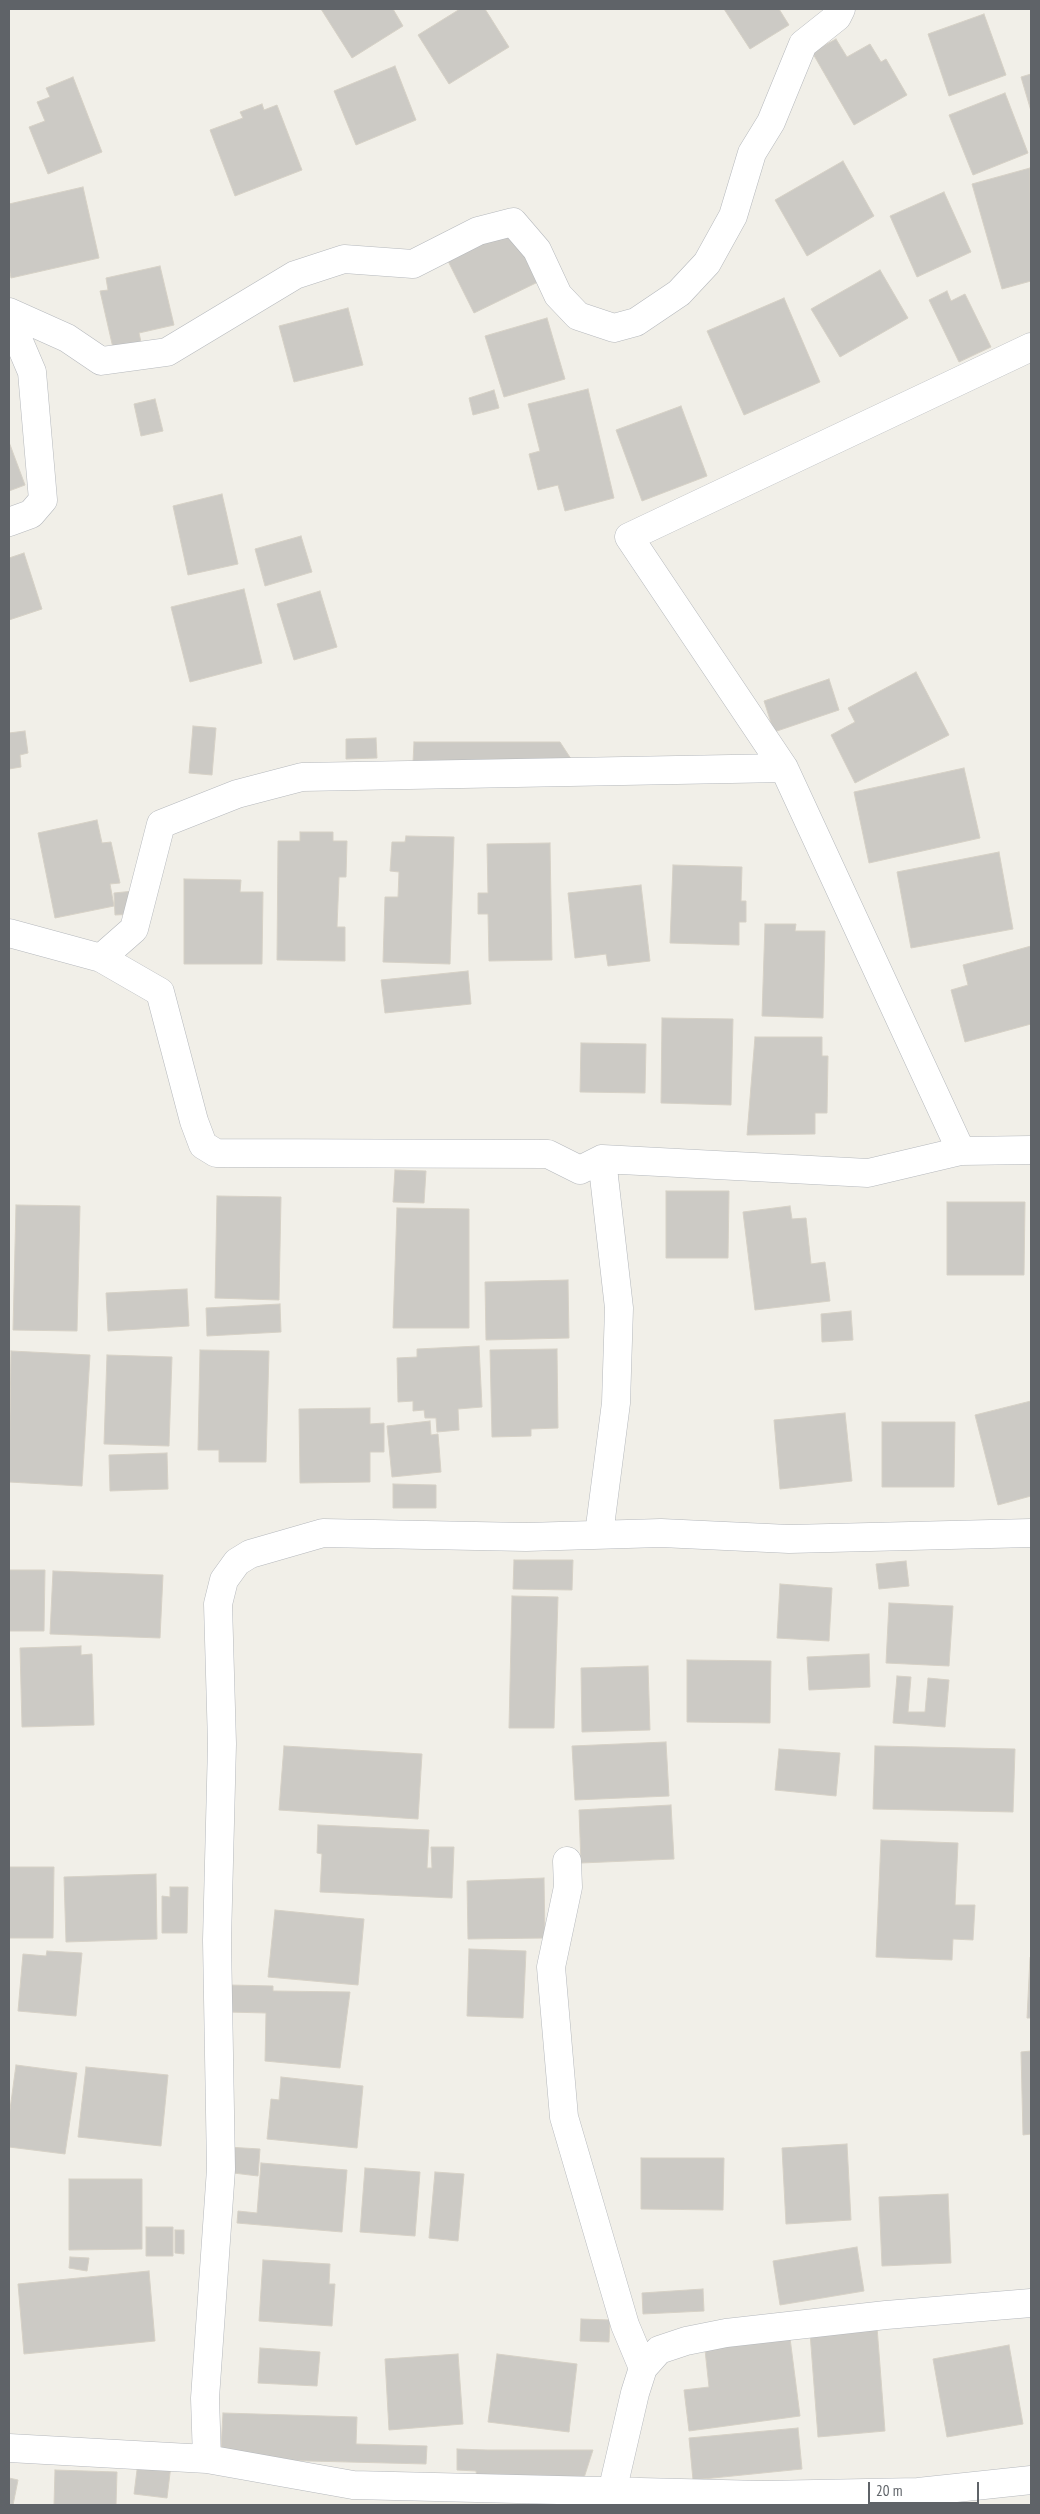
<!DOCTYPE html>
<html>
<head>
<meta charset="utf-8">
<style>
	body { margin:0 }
	#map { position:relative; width:1040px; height:2514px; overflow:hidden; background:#f1efe8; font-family:"PT Sans Narrow",sans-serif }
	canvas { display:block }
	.frame { position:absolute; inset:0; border:10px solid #5f6368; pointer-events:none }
	.scale { position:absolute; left:868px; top:2482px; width:111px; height:22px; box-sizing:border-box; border:2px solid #5f6368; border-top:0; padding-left:6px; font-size:15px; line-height:18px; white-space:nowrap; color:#5f6368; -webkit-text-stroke:4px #fff; paint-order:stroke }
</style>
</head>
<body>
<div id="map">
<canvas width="1040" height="2514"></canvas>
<div class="frame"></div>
<div class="scale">20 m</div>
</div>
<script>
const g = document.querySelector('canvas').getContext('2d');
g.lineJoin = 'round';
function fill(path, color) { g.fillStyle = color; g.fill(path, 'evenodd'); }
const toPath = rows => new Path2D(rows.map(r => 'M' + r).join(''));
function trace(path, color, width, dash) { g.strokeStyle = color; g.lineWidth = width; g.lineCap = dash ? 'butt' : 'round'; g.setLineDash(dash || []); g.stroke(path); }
const building = toPath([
	[321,9,393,9,403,26,352,58,321,9],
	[460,9,485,9,509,47,449,84,418,35,460,9],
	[724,9,779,9,789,25,750,49,724,9],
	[984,14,1006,75,949,96,928,34,984,14],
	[836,39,847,57,870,44,881,62,886,59,907,95,854,125,812,52,836,39],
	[395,66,416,120,356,145,334,91,395,66],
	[1031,74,1031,111,1021,77,1031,74],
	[73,77,102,152,48,174,29,127,45,121,37,102,50,97,46,88,73,77],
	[1005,93,1028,153,973,175,949,115,1005,93],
	[262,104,264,110,277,105,302,170,235,196,210,130,243,118,240,112,262,104],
	[843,161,874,216,807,256,775,200,843,161],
	[1030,168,1031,281,1002,289,972,184,1030,168],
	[83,187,99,258,11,278,9,267,9,204,83,187],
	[944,192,971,252,917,277,890,216,944,192],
	[515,227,540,281,474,313,447,259,515,227],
	[160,266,174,325,139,333,141,342,113,348,100,291,108,290,106,278,160,266],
	[880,270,908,318,840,357,811,309,880,270],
	[947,291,951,301,965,294,991,347,959,362,929,300,947,291],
	[784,298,820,382,744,415,707,331,784,298],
	[348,308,363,365,294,382,279,326,348,308],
	[547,318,565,379,504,397,485,336,547,318],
	[588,389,614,498,565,511,558,485,538,490,529,454,540,451,528,404,588,389],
	[494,390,499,408,473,415,469,398,494,390],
	[155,399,163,431,141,436,134,404,155,399],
	[681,406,707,476,642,501,616,430,681,406],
	[9,442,25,485,9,491,9,442],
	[222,494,238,564,188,575,173,506,222,494],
	[301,536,312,572,265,586,255,549,301,536],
	[24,553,42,609,9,620,9,558,24,553],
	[244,589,262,663,190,682,171,607,244,589],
	[320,591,337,647,294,660,277,604,320,591],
	[916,672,949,735,855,783,831,735,855,722,848,708,916,672],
	[829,679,839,710,774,732,764,701,829,679],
	[193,726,216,728,212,775,189,773,193,726],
	[25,731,28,753,20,755,21,767,9,769,9,733,25,731],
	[376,738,377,758,346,759,346,739,376,738],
	[414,742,560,742,577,768,413,762,414,742],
	[964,768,980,838,869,863,854,792,964,768],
	[97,820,102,843,111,842,120,883,110,884,114,906,55,918,38,833,97,820],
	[300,832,333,832,333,841,347,841,346,877,339,877,337,927,345,927,345,961,277,960,278,841,300,841,300,832],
	[406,836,454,837,450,964,383,962,385,897,398,897,399,872,390,871,392,842,405,842,406,836],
	[550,843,552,960,489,961,488,914,478,914,478,893,488,893,487,844,550,843],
	[999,852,1013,929,911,948,897,872,999,852],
	[673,865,742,867,741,901,746,901,746,922,739,922,739,945,670,943,673,865],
	[184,879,241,880,240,892,263,892,262,964,184,964,184,879],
	[641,885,650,961,608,966,606,954,575,958,568,893,641,885],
	[134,891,135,914,115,915,114,893,134,891],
	[765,924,796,924,795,931,825,931,823,1018,762,1016,765,924],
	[1031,946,1031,1024,965,1042,951,990,968,985,963,965,1031,946],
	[468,971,471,1004,385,1013,381,980,468,971],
	[662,1018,733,1019,731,1105,661,1103,662,1018],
	[755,1037,822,1037,822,1056,828,1056,827,1113,815,1113,815,1134,747,1135,755,1037],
	[581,1043,646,1044,645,1093,580,1092,581,1043],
	[395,1170,426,1171,424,1203,393,1202,395,1170],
	[666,1191,729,1191,728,1258,666,1258,666,1191],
	[217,1196,281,1197,279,1300,215,1298,217,1196],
	[947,1202,1025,1202,1024,1275,947,1275,947,1202],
	[16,1205,80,1206,77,1331,13,1330,16,1205],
	[790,1206,792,1219,806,1218,811,1264,825,1262,830,1301,755,1310,743,1212,790,1206],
	[397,1208,469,1209,469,1328,393,1328,397,1208],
	[568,1280,569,1338,486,1340,485,1282,568,1280],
	[187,1289,189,1326,108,1331,106,1293,187,1289],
	[280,1304,281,1332,207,1336,206,1308,280,1304],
	[851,1311,853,1340,822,1342,821,1314,851,1311],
	[479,1346,482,1407,458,1409,459,1430,437,1432,436,1418,425,1418,424,1410,413,1411,413,1401,398,1402,397,1358,417,1357,417,1349,479,1346],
	[557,1349,558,1428,531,1429,531,1436,492,1437,490,1350,557,1349],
	[200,1350,269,1351,266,1462,219,1462,219,1450,198,1450,200,1350],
	[11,1351,90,1355,82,1486,9,1482,11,1351],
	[107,1355,172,1357,169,1446,104,1444,107,1355],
	[1031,1401,1031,1496,998,1505,975,1415,1031,1401],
	[370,1408,370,1424,384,1423,384,1452,370,1452,370,1482,300,1483,299,1409,370,1408],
	[845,1413,852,1481,780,1489,774,1420,845,1413],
	[430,1421,431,1435,438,1434,441,1472,392,1477,387,1426,430,1421],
	[882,1422,955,1422,954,1487,882,1487,882,1422],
	[167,1453,168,1489,110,1491,109,1455,167,1453],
	[393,1484,436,1485,436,1508,393,1508,393,1484],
	[514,1560,573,1560,572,1590,513,1589,514,1560],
	[906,1561,909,1586,879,1589,876,1564,906,1561],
	[9,1570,45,1570,44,1631,9,1631,9,1570],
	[53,1571,163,1575,160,1638,50,1634,53,1571],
	[780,1584,832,1588,829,1641,777,1638,780,1584],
	[512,1596,558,1597,554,1728,509,1728,512,1596],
	[889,1603,953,1606,949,1666,886,1663,889,1603],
	[81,1646,81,1655,92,1654,94,1725,22,1727,20,1648,81,1646],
	[869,1654,870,1687,809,1690,807,1657,869,1654],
	[687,1660,771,1661,770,1723,687,1722,687,1660],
	[648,1666,650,1730,582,1732,581,1668,648,1666],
	[897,1676,911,1677,908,1712,925,1712,928,1678,949,1680,945,1727,893,1723,897,1676],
	[666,1742,669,1796,575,1800,572,1746,666,1742],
	[284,1746,422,1754,418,1819,279,1810,284,1746],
	[875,1746,1015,1749,1013,1812,873,1809,875,1746],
	[779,1749,840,1753,836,1796,775,1790,779,1749],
	[671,1805,674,1859,581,1863,579,1810,671,1805],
	[318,1825,429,1830,427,1868,432,1868,431,1847,454,1847,452,1898,320,1892,322,1854,317,1853,318,1825],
	[881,1840,958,1843,955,1905,975,1905,973,1940,953,1939,952,1960,876,1957,881,1840],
	[9,1867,54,1867,53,1938,9,1938,9,1867],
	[156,1874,157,1939,66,1942,64,1877,156,1874],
	[544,1878,545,1938,468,1939,467,1881,544,1878],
	[170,1887,188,1887,187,1933,162,1933,162,1896,170,1897,170,1887],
	[275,1910,364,1919,358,1985,268,1977,275,1910],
	[469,1949,526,1951,523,2018,467,2016,469,1949],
	[47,1951,82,1953,76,2016,18,2011,23,1954,46,1956,47,1951],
	[1030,1958,1031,1959,1031,2018,1027,2018,1030,1958],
	[229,1985,273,1986,273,1991,350,1992,340,2068,265,2061,266,2013,228,2012,229,1985],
	[1031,2051,1031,2134,1023,2135,1021,2052,1031,2051],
	[16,2065,77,2073,65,2154,9,2147,9,2117,16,2065],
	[86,2067,168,2075,161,2146,78,2137,86,2067],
	[281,2077,363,2086,357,2148,267,2139,271,2099,279,2100,281,2077],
	[847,2144,851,2220,786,2224,782,2148,847,2144],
	[227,2147,260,2149,258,2176,225,2172,227,2147],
	[641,2158,724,2158,723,2210,641,2209,641,2158],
	[261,2163,347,2170,342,2232,237,2223,238,2211,257,2213,261,2163],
	[365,2168,420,2172,415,2236,360,2232,365,2168],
	[435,2172,464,2174,458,2241,429,2238,435,2172],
	[69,2179,142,2179,142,2249,69,2250,69,2179],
	[948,2194,951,2263,882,2266,879,2197,948,2194],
	[146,2227,173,2227,173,2256,146,2256,146,2227],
	[175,2230,184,2230,184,2254,175,2253,175,2230],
	[857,2247,864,2291,780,2305,773,2261,857,2247],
	[70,2257,89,2258,87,2271,69,2268,70,2257],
	[263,2260,330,2264,329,2284,335,2284,332,2326,259,2321,263,2260],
	[149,2271,155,2341,24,2354,18,2284,149,2271],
	[703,2289,704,2311,643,2314,642,2293,703,2289],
	[581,2319,610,2320,609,2342,580,2341,581,2319],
	[877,2327,885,2431,818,2437,810,2333,877,2327],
	[790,2338,800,2416,689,2431,684,2390,709,2387,705,2350,790,2338],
	[1009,2345,1023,2424,947,2437,933,2359,1009,2345],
	[260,2348,320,2352,317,2386,258,2383,260,2348],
	[458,2354,463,2424,389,2430,385,2359,458,2354],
	[497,2354,577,2364,569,2432,488,2422,497,2354],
	[223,2413,357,2417,356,2444,427,2446,426,2464,232,2459,221,2449,223,2413],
	[798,2428,802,2469,693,2480,689,2438,798,2428],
	[457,2449,487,2450,593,2450,582,2484,477,2479,476,2471,457,2470,457,2449],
	[138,2462,171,2465,167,2498,134,2494,138,2462],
	[55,2470,117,2472,116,2505,54,2505,55,2470],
	[9,2478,18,2480,13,2505,9,2505,9,2478]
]);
const minor = toPath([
	[9,312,67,338,101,361,167,352,295,275,344,259,413,264,478,231,513,222,537,250,558,295,578,316,614,328,636,322,679,293,707,263,733,216,752,153,771,122,803,44,837,17,841,9],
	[9,318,32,372,43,500,31,514,9,522],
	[9,933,101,958,160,992,194,1121,203,1145,216,1153,548,1154,580,1170,602,1159],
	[101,958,134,929,161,824,237,794,302,777,784,768],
	[961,1151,784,768,629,537,1031,347],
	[599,1534,616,1403,619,1308,602,1159,868,1173,961,1151,1031,1150],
	[567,1861,568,1887,551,1967,564,2117,625,2325,643,2368],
	[9,2448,207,2459,353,2485,763,2495,918,2492,1031,2480],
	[207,2459,205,2398,221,2169,217,1940,222,1744,218,1604,224,1580,237,1562,250,1554,323,1533,526,1537,661,1533,789,1539,1031,1533],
	[609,2505,635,2393,643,2368,659,2350,686,2341,726,2333,886,2315,1031,2303]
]);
fill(building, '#cccac5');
trace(building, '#d6d1c6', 1);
trace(minor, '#b5b8bc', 29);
trace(minor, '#fff', 28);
</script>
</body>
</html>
